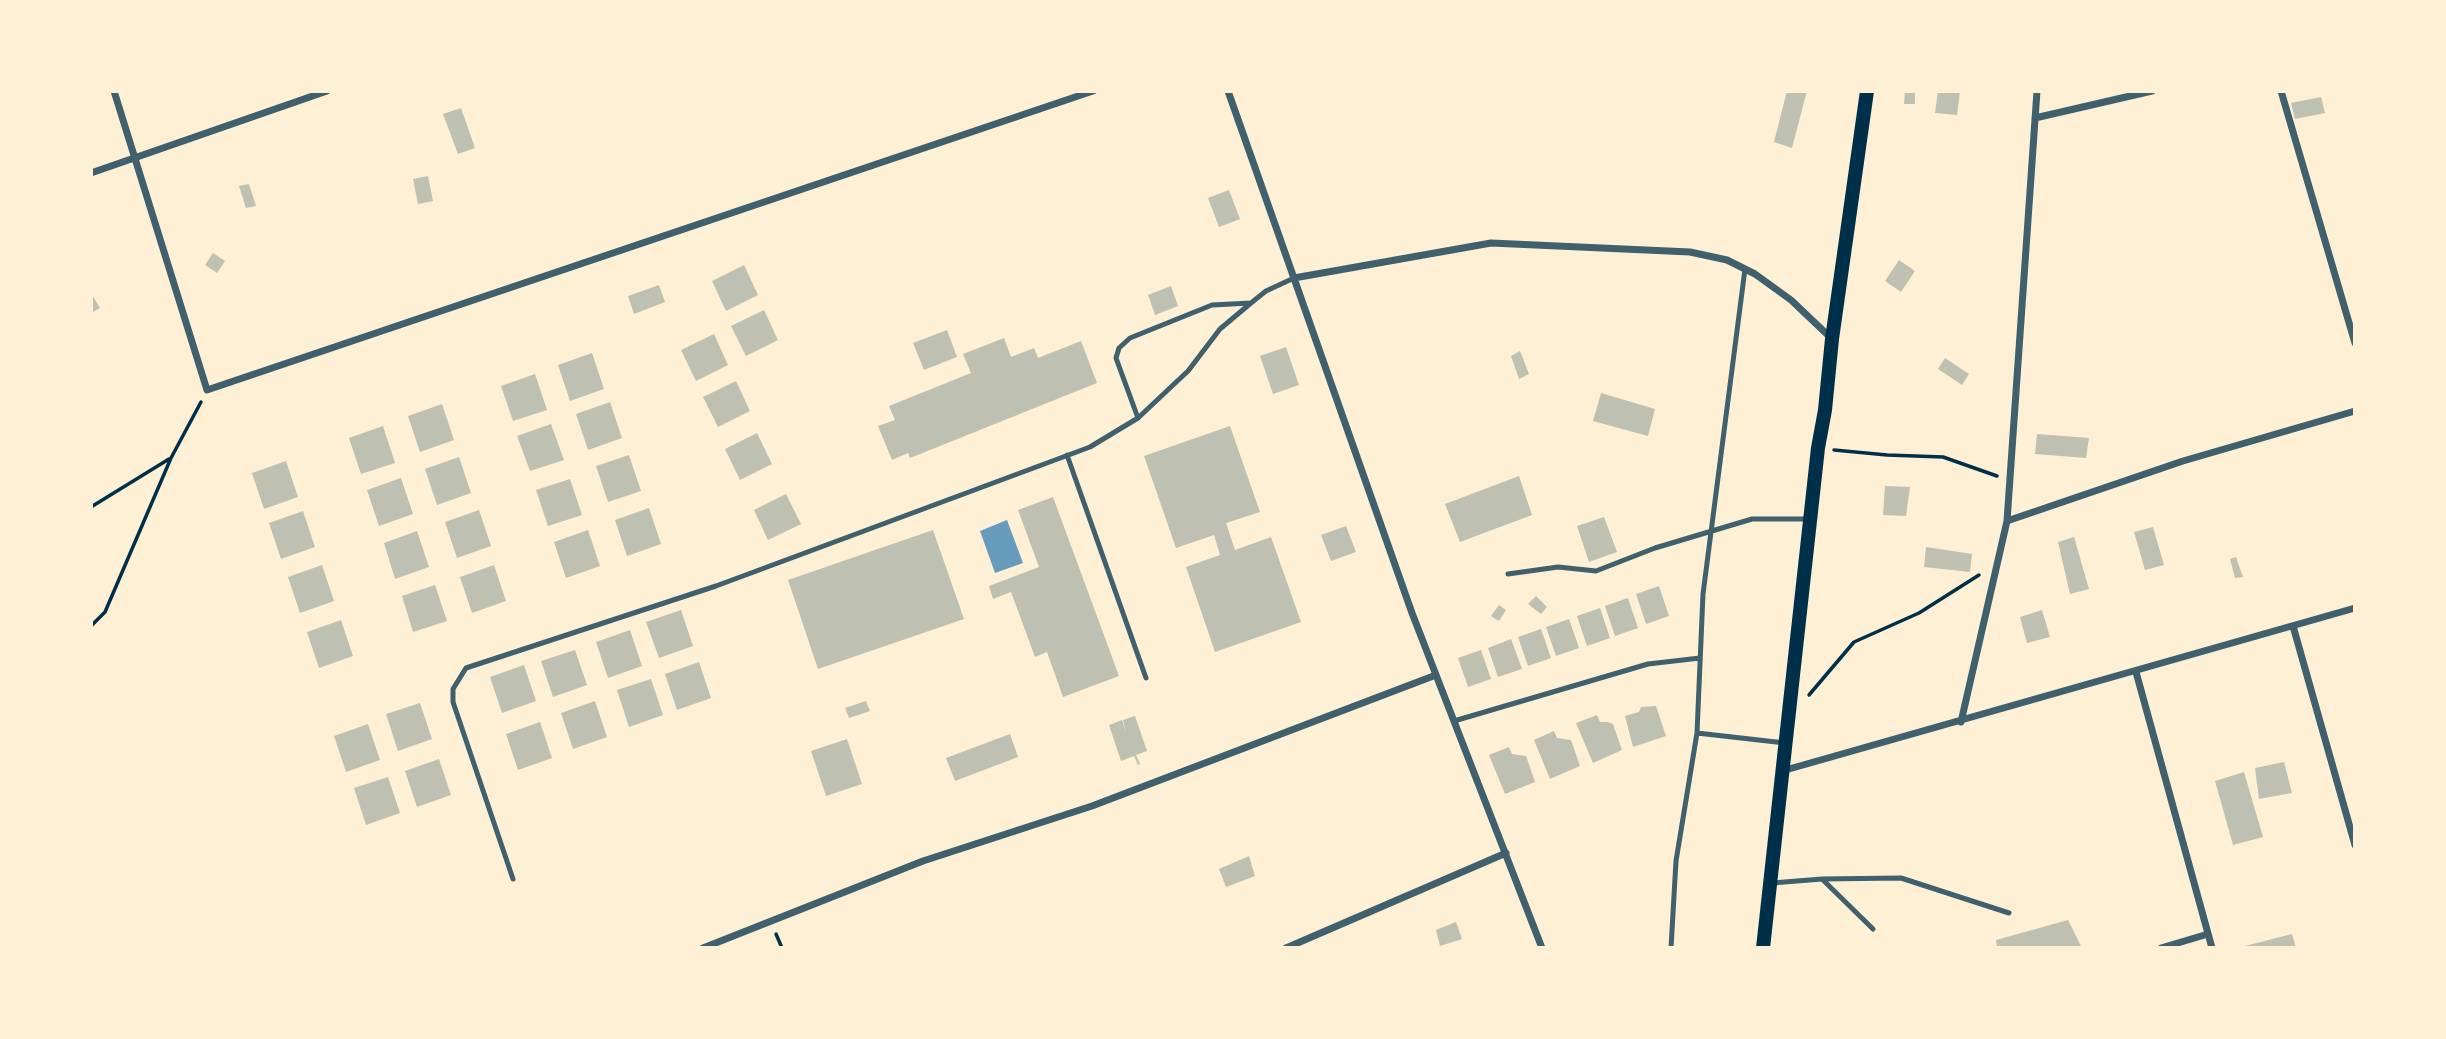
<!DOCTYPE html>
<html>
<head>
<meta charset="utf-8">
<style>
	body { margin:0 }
	#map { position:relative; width:2446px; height:1039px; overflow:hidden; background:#fdf0d5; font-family:"Exo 2",sans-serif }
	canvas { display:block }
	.frame { position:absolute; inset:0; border:93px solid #fdf0d5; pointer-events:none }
</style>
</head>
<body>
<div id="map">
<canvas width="2446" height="1039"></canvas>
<div class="frame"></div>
</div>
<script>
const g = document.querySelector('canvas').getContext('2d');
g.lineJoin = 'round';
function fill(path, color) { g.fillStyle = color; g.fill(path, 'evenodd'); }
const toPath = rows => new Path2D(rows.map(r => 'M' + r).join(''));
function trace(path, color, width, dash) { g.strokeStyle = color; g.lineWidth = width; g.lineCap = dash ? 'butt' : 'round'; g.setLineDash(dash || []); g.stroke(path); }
const water = toPath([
	[1007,520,1023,563,995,573,980,531]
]);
const building = toPath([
	[1787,91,1807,91,1792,148,1774,142],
	[1905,91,1915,91,1915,104,1904,104],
	[1938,91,1960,91,1957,115,1935,113],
	[2321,97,2325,113,2295,119,2291,103],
	[461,108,475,148,458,154,443,114],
	[428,176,433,201,418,204,413,179],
	[249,184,256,206,246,208,239,186],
	[1229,190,1240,219,1219,227,1208,198],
	[213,253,225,261,217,273,205,265],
	[1899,260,1915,271,1901,292,1885,281],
	[744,265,758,295,726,311,712,281],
	[659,285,665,302,634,314,628,296],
	[1171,286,1178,306,1155,315,1148,295],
	[91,293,100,308,93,312,91,309],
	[764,310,778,340,746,356,731,326],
	[947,330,957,357,924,370,913,343],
	[714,334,728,365,696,381,681,350],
	[1004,338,1011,357,1034,348,1038,358,1081,341,1097,383,910,458,908,453,892,460,878,426,895,420,889,406,971,373,963,354],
	[1286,347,1299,385,1273,394,1260,356],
	[1520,351,1529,374,1519,379,1511,356],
	[592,353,604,389,570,401,558,365],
	[1945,358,1969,374,1962,385,1938,369],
	[535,374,547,410,513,421,501,386],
	[736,381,750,411,718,427,703,397],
	[1601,393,1655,409,1648,436,1593,421],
	[610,402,622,438,588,450,576,414],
	[442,404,454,440,420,452,408,416],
	[551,424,564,460,530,471,517,436],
	[383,426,395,463,361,474,349,438],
	[1230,426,1260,512,1226,523,1235,550,1271,537,1301,622,1215,652,1186,567,1220,555,1214,535,1176,548,1144,456],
	[757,433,772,464,740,480,725,449],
	[2037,434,2089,438,2086,458,2035,454],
	[629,455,641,491,608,502,596,466],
	[459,457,471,493,437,505,425,469],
	[286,461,298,497,264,509,252,473],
	[1519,476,1532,515,1460,542,1445,504],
	[401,478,413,514,379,526,367,490],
	[570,479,582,515,548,526,536,490],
	[1885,486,1910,487,1906,516,1883,515],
	[786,494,801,524,768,540,754,510],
	[1053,497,1119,676,1063,697,1047,652,1035,657,1011,592,993,599,989,586,1039,567,1018,510],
	[649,508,661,544,627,556,615,520],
	[479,510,491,546,457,558,445,522],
	[303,511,315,547,281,559,269,523],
	[1604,517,1617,552,1589,562,1577,526],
	[1346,526,1356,552,1331,561,1321,535],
	[2153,527,2164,565,2145,570,2134,532],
	[588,530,600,566,566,578,554,542],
	[933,530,964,619,818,669,788,580],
	[417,531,429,567,395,579,384,543],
	[2074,537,2089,589,2070,594,2058,542],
	[1926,547,1972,554,1970,572,1924,567],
	[2236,557,2243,577,2235,578,2230,559],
	[322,565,334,601,300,613,288,577],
	[494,565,506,601,472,613,460,577],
	[435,585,447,621,413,632,402,596],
	[1659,586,1669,616,1646,624,1636,594],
	[1536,596,1547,607,1541,614,1528,604],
	[1628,598,1638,628,1615,636,1605,606],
	[1499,605,1506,610,1499,621,1491,616],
	[1600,608,1610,638,1587,646,1577,616],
	[681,610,693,646,659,658,646,622],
	[2042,610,2050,637,2027,643,2020,617],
	[1569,619,1579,648,1556,656,1546,627],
	[341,620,353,656,319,668,307,632],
	[1541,629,1551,658,1528,666,1518,637],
	[630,630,642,666,608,678,596,642],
	[1511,639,1522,669,1498,677,1488,648],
	[575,650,587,685,553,697,541,661],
	[1481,650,1491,679,1468,687,1458,658],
	[699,662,711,698,677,710,665,674],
	[524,665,536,701,502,713,490,677],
	[651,679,663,715,629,727,617,690],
	[595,701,607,737,573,749,561,713],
	[866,701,870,711,849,718,845,708],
	[420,703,432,739,398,751,386,714],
	[1656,706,1666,736,1633,747,1625,716,1639,712,1641,707],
	[1597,715,1600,722,1607,722,1613,724,1622,750,1593,763,1576,723],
	[1135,716,1147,751,1136,755,1140,764,1138,765,1134,756,1121,761,1109,725,1122,720,1126,732,1123,720],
	[540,722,552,758,518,770,506,734],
	[368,724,380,760,346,772,334,736],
	[1554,731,1557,738,1571,740,1580,766,1550,779,1534,740],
	[1010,734,1018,757,955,781,946,758],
	[847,739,862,784,826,796,811,751],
	[1509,747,1512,754,1526,756,1535,782,1505,794,1489,755],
	[439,759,451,795,417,807,405,771],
	[2284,762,2292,793,2259,799,2255,768],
	[2244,772,2263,837,2233,845,2215,781],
	[388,777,400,813,366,825,354,788],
	[1249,856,1255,876,1226,887,1219,869],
	[2068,920,2082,948,1997,948,1996,940],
	[1456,922,1462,939,1440,946,1436,930],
	[2292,934,2296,948,2241,948,2241,947]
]);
const path = toPath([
	[1834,450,1887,455,1943,457,1997,476],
	[91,507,169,459],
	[91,626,105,612,171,458,201,402],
	[1809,695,1854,642,1919,613,1979,575],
	[776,934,782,948]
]);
const service = toPath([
	[1138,418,1116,358,1119,348,1130,338,1212,305,1251,303],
	[1067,455,1146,678],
	[1508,574,1558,567,1596,571,1655,548,1752,519,1810,519],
	[1454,721,1648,664,1700,658],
	[1697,733,1785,743],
	[513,879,453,702,453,689,466,668,716,586,1090,447,1138,418,1188,371,1220,329,1251,303,1266,291,1294,278],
	[1822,879,1901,878,2009,913],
	[1772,883,1822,879,1873,929],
	[1671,948,1676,861,1697,733,1703,594,1745,269]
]);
const minor = toPath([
	[114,91,207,390,1093,91],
	[1228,91,1412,613,1542,948],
	[2281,91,2355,343],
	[2035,118,2152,91],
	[91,173,327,91],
	[1294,278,1491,243,1690,252,1727,260,1755,274,1791,300,1831,338],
	[2007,521,2183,461,2355,411],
	[2293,626,2355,845],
	[2136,672,2212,948],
	[1961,722,2007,521,2037,91],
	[1782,771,2355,608],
	[703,948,923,861,1092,806,1436,675],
	[1286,948,1506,853],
	[2161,948,2208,934]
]);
const secondary = toPath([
	[1763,948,1818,448,1825,410,1832,339,1867,91]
]);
fill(water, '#669bbc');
fill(building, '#bec0b2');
trace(path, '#003049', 3.5);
trace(service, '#3f606c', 5);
trace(minor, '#3f606c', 7);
trace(secondary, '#003049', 14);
</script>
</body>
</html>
